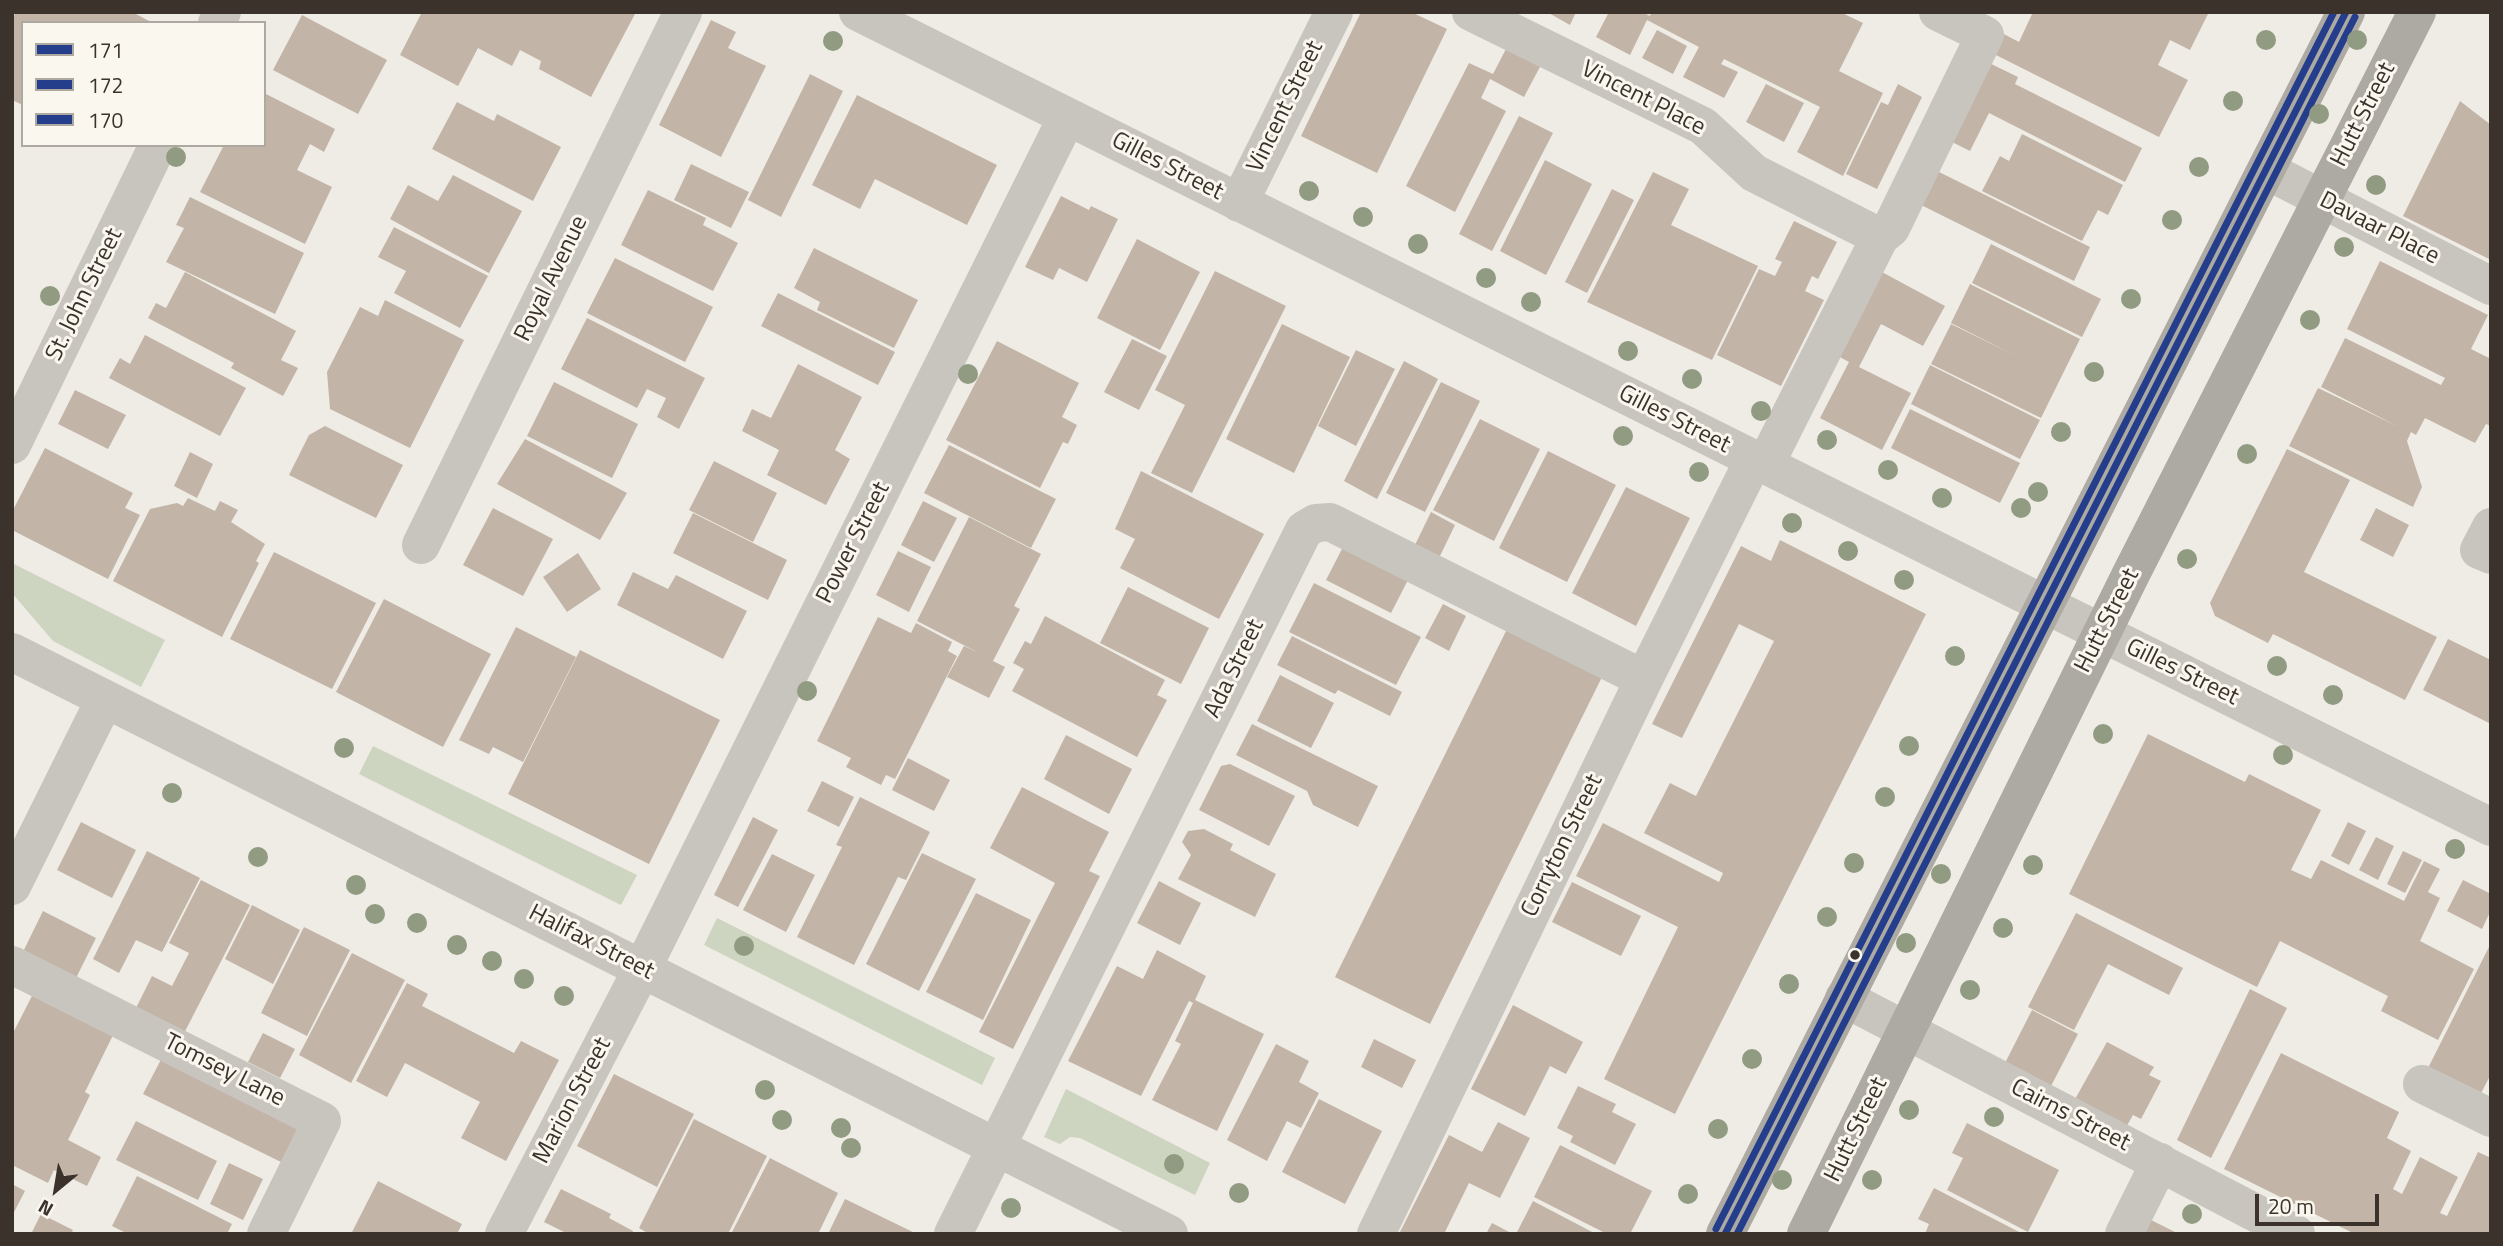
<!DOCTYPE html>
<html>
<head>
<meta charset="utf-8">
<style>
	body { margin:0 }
	#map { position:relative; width:2503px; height:1246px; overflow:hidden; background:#efece5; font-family:"Titillium Web",sans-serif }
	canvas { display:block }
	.frame { position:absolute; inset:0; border:14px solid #3a322b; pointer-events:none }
	.legend { position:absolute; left:21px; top:21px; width:245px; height:126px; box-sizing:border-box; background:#faf7ee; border:2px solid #ada8a0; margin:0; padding:9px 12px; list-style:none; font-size:21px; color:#3a322b }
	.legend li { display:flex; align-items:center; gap:14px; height:35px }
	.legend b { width:35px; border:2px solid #ada8a0 }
	.north { position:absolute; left:21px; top:1155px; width:70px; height:70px; -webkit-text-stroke:5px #faf7ee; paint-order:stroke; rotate:210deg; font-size:19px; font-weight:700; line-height:28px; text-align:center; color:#3a322b }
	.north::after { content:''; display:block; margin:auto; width:24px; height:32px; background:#3a322b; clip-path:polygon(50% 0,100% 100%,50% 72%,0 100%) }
	.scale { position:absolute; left:2255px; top:1194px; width:124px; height:32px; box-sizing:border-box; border:4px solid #3a322b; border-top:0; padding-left:9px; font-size:21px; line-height:24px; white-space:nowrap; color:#3a322b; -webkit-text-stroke:5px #faf7ee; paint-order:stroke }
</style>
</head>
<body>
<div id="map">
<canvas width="2503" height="1246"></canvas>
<div class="frame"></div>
<ul class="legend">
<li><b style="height:9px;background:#243e8c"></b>171</li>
<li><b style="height:9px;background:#243e8c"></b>172</li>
<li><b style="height:9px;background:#243e8c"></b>170</li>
</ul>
<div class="north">N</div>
<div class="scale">20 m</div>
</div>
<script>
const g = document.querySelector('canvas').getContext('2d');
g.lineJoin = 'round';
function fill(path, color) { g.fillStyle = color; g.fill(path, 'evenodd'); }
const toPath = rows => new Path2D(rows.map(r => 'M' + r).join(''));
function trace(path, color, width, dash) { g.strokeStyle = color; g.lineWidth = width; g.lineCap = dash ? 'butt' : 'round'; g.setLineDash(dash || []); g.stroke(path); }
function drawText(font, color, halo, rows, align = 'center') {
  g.font = font + ' "Titillium Web",sans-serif'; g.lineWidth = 6; g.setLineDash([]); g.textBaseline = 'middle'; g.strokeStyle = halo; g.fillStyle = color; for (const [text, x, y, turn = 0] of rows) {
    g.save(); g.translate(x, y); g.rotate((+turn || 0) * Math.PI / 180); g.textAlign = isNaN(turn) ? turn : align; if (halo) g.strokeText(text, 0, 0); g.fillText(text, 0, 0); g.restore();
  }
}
const green = toPath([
	[12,563,165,640,141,687,53,641,12,593],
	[373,746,637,875,621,905,359,774],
	[717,918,995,1058,982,1085,704,945],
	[1066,1089,1210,1163,1195,1195,1080,1138,1070,1137,1060,1144,1044,1137]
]);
const building = toPath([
	[16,12,132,12,153,23,23,23,23,105,12,100,12,20],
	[422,12,636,12,591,97,539,69,541,61,520,50,512,66,478,48,458,86,400,55],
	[1361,12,1411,12,1447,29,1377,173,1301,136],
	[1547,12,1576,12,1570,25],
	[1609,12,1642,12,1650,16,1651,12,1840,12,1863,23,1839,71,1883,93,1843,176,1797,152,1820,107,1724,59,1721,64,1738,72,1724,98,1683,77,1699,47,1647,20,1630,55,1596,37],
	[2033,12,2209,12,2190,50,2170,40,2158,65,2188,80,2159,137,1986,50,1996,30,2019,42],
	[302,15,387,60,358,114,273,70],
	[711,20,736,32,728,48,766,66,721,157,659,125],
	[1657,30,1687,46,1673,74,1642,58],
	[1508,45,1542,63,1524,97,1490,79,1481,98,1506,111,1455,212,1406,186,1469,63,1493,74],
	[1981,59,2018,77,2015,84,2142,148,2125,182,1989,113,1970,151,1942,137],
	[810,74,843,91,781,217,748,200],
	[1766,84,1804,103,1784,142,1746,122],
	[1898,84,1922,97,1877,189,1846,174,1881,102,1888,105],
	[264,93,335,129,324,152,310,144,297,170,332,187,305,244,200,192,224,145,264,145],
	[857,95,997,165,967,225,875,179,860,209,812,185],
	[2460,101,2491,125,2491,260,2403,216],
	[457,102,494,121,497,114,561,147,533,201,432,149],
	[1519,116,1553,133,1492,251,1459,234],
	[2022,134,2123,185,2108,215,2098,210,2082,241,1982,191,2000,156,2009,161],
	[1545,160,1592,184,1546,275,1500,251],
	[691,164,749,192,731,228,674,200],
	[1927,166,2090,247,2074,281,1911,200],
	[1653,172,1689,189,1671,225,1758,266,1712,360,1587,302],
	[453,175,522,211,489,273,390,219,408,185,438,201],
	[1612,189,1634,200,1587,293,1565,282],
	[648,190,706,218,703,225,738,243,713,291,621,245],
	[1061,196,1089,210,1091,206,1118,219,1087,282,1059,268,1053,280,1025,267],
	[190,197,304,253,275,314,166,262,184,228,176,225],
	[1794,221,1837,242,1818,279,1812,276,1805,291,1824,300,1781,386,1717,355,1759,269,1775,276,1782,262,1775,259],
	[394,227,488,276,460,328,394,293,406,271,378,257],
	[1137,239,1200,272,1160,350,1097,318],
	[1991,244,2101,299,2082,337,1972,283],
	[814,248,918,300,894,348,817,310,820,302,794,288],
	[615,258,713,307,685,362,587,313],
	[2380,261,2488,315,2471,349,2491,359,2491,426,2486,424,2475,443,2425,418,2416,435,2411,432,2407,441,2422,487,2413,507,2289,446,2318,388,2399,427,2321,387,2345,338,2441,385,2445,378,2347,329],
	[1215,271,1286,306,1192,493,1151,473,1185,405,1155,390],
	[1880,271,1945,306,1923,346,1881,324,1859,367,1911,393,1882,450,1820,418,1849,362,1836,355],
	[185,272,296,331,281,360,298,368,283,396,231,368,234,363,148,318,156,303,166,308],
	[1970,284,2080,339,2041,418,1931,364,1951,324,2014,355,1951,323],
	[778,293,895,352,878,385,761,326],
	[385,300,464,340,410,448,330,409,327,372,360,307,378,316],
	[587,318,705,378,679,429,657,417,666,398,647,389,637,408,561,369],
	[1282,324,1350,357,1294,473,1226,439],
	[145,335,246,388,220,436,109,378,120,358,130,364],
	[1132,339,1167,356,1139,410,1104,392],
	[997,341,1079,383,1062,417,1077,425,1068,444,1063,442,1040,488,946,440],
	[1356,350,1395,369,1356,446,1318,426],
	[1404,361,1438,379,1377,499,1344,481],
	[798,364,862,397,835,450,850,459,826,505,767,475,779,450,742,431,752,409,771,418],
	[1930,365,2040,420,2020,459,1911,404],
	[554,382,638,424,612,478,527,436],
	[1441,382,1480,401,1425,512,1386,493],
	[75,390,126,415,108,449,58,424],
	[1910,409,2020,463,2000,503,1891,448],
	[1480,419,1540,449,1494,541,1433,510],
	[325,426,403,465,376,518,289,475,309,435],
	[525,439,627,493,600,540,497,484],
	[949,445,1056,499,1031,548,924,493],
	[45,448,133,493,125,508,140,515,108,579,12,530,12,512],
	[2287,449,2350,480,2304,572,2437,637,2405,700,2273,634,2268,643,2215,616,2210,603],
	[1548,451,1616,485,1567,582,1499,548],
	[190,452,213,464,197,498,174,486],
	[714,461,777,493,753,542,689,510],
	[1141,471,1264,534,1219,619,1120,568,1135,539,1115,529],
	[1626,487,1690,518,1636,626,1572,593],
	[188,498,215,511,220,501,238,510,231,522,265,544,256,561,259,563,222,637,113,581,150,509,177,503,183,506],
	[923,501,957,518,934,562,901,545],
	[493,508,553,539,523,596,463,565],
	[2376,508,2409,525,2393,557,2360,540],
	[1431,512,1455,525,1438,560,1414,547],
	[693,513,787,560,768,600,673,553],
	[969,517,1041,554,1014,606,1020,609,993,661,1005,667,989,698,947,677,964,646,979,653,917,621],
	[1780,540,1926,614,1675,1114,1604,1079,1678,927,1576,876,1603,823,1719,882,1723,873,1644,833,1670,783,1696,796,1774,641,1739,624,1682,738,1652,724,1741,546,1771,561],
	[1344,545,1409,578,1391,613,1326,580],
	[898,551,931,567,909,612,876,595],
	[274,552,376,603,332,689,230,639],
	[578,553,601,589,567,612,543,577],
	[633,572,668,589,676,575,747,611,723,659,617,605],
	[1314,583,1421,637,1396,685,1289,632],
	[1128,587,1209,628,1181,684,1100,643],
	[384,599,491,654,443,747,336,692],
	[1443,604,1466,616,1449,651,1425,638],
	[1045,616,1165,680,1157,695,1167,700,1137,757,1012,691,1024,669,1013,663,1025,641,1031,644],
	[878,617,911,633,916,623,952,642,948,651,957,656,895,779,886,775,881,785,846,767,851,758,817,741],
	[516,627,576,657,523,762,493,747,489,754,459,740],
	[1507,629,1602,677,1430,1024,1335,977],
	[1292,636,1402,692,1390,716,1338,690,1335,694,1277,665],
	[2448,639,2491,660,2491,724,2423,690],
	[580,650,720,720,649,864,508,794],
	[1280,675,1334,703,1311,748,1257,721],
	[1252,724,1378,786,1358,827,1313,805,1307,791,1236,755],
	[2148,734,2245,782,2249,774,2321,810,2291,870,2311,879,2321,860,2404,901,2424,861,2440,869,2428,892,2440,898,2420,941,2474,969,2438,1040,2381,1011,2388,996,2280,941,2257,987,2069,894],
	[1066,735,1132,769,1109,814,1044,779],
	[908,758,950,780,934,811,892,790],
	[1230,764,1295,796,1269,846,1199,810,1221,766],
	[822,781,854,797,839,827,807,811],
	[1022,787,1109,832,1089,871,1100,876,1013,1049,979,1032,1055,883,990,848],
	[860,797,930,832,906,880,898,877,854,965,797,937,842,847,836,845],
	[753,817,778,830,738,907,714,895],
	[81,822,136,850,112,898,57,870],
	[2348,822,2366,831,2349,865,2331,856],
	[1204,829,1233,844,1230,850,1276,874,1255,917,1178,879,1191,855,1182,842,1188,831],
	[2376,837,2394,846,2378,880,2359,870],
	[147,851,200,878,162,952,136,940,119,973,93,959],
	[2403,851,2422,860,2405,893,2387,884],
	[922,853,976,879,919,991,866,964],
	[772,854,815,875,786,932,743,910],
	[201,880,250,905,179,1043,131,1018,152,976,172,986,189,953,169,943],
	[2463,880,2491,894,2491,910,2482,929,2447,911],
	[1159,881,1201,903,1180,945,1137,923],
	[1572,882,1641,916,1621,956,1552,922],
	[976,893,1031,920,983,1020,926,992],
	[252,905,300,930,273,984,225,959],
	[43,911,96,938,72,986,19,960],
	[2076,913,2183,968,2169,995,2108,964,2074,1030,2028,1007],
	[304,927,350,950,307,1036,261,1013],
	[2491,943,2491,1074,2478,1099,2425,1074],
	[1157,950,1206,976,1195,1000,1264,1034,1217,1131,1152,1100,1181,1044,1175,1041,1193,1003,1189,1001,1141,1096,1068,1061,1117,966,1143,979],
	[352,953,405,980,351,1083,299,1055],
	[407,983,428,994,422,1006,514,1053,521,1041,559,1060,506,1161,461,1138,480,1102,405,1063,387,1097,356,1081],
	[2250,989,2287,1008,2211,1158,2177,1140],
	[35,990,116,1029,85,1092,90,1095,68,1140,101,1157,87,1186,54,1170,48,1183,12,1165,12,1035],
	[1513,1005,1583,1042,1566,1074,1550,1066,1525,1116,1471,1089],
	[2032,1010,2078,1034,2050,1088,2004,1065],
	[263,1033,295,1049,280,1078,248,1062],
	[1374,1039,1416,1060,1402,1088,1361,1067],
	[2107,1042,2154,1067,2149,1075,2161,1081,2141,1119,2133,1115,2125,1129,2074,1101],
	[1276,1044,1309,1061,1299,1082,1319,1093,1301,1128,1287,1121,1267,1161,1227,1140],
	[166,1050,304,1118,281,1162,143,1094],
	[2281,1053,2399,1112,2387,1138,2411,1151,2393,1189,2402,1194,2420,1157,2458,1177,2440,1213,2447,1216,2478,1152,2491,1158,2491,1234,2355,1234,2224,1169],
	[614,1074,694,1114,657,1187,577,1146],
	[1578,1086,1616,1104,1612,1112,1636,1124,1615,1165,1570,1142,1573,1136,1557,1128],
	[1319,1099,1382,1131,1345,1204,1282,1172],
	[694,1119,767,1156,728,1234,649,1234,639,1228],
	[136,1121,217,1161,198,1200,116,1160],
	[1498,1122,1530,1138,1500,1198,1469,1183,1444,1234,1399,1234,1449,1135,1482,1152],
	[1967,1123,2059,1170,2028,1232,1947,1190,1963,1158,1952,1153],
	[1560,1145,1652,1191,1630,1234,1607,1234,1534,1197],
	[770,1158,838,1193,818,1234,731,1234],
	[229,1163,263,1179,243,1220,210,1204],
	[137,1176,232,1224,227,1234,128,1234,112,1226],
	[378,1181,462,1224,457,1234,351,1234],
	[12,1184,25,1191,12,1216],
	[1934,1188,2023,1234,1925,1234,1929,1224,1918,1219],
	[561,1189,611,1214,609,1218,633,1231,632,1234,568,1234,544,1222],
	[845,1199,917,1234,828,1234],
	[1533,1201,1596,1234,1516,1234],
	[41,1214,73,1230,71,1234,31,1234],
	[2143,1216,2179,1234,2134,1234],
	[1492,1223,1513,1234,1486,1234]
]);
const minor = toPath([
	[858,12,2491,827],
	[1471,12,1703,126,1754,173,1880,237],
	[217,23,222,12],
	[2268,171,2491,286],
	[1239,203,1334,12],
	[12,445,158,145],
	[1765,465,1880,237,1891,228,1985,35,1938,12],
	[2491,527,2479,550,2491,555],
	[421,545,683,12],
	[12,652,1169,1234],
	[12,886,105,699],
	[12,965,322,1121,266,1234],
	[1844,998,2296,1234],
	[2422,1084,2491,1118],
	[504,1234,642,969,1067,117],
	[953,1234,1304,530,1316,523,1330,522,1644,679],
	[1376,1234,1644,679,1754,459],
	[2124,1234,2160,1162]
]);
const major = toPath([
	[1725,1234,2346,12],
	[1806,1234,2130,576,2417,12]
]);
const bus1 = toPath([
	[1725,1234,2346,12]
]);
const bus2 = toPath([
	[1737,1234,2355,17]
]);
const bus3 = toPath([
	[1716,1229,2334,12]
]);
const trees = [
	[2266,40],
	[2357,40],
	[833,41],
	[2233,101],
	[2319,114],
	[176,157],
	[2199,167],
	[2376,185],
	[1309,191],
	[1363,217],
	[2172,220],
	[1418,244],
	[2344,247],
	[1486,278],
	[50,296],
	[2131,299],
	[1531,302],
	[2310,320],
	[1628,351],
	[2094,372],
	[968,374],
	[1692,379],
	[1761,411],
	[2061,432],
	[1623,436],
	[1827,440],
	[2247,454],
	[1888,470],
	[1699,472],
	[2038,492],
	[1942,498],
	[2021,508],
	[1792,523],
	[1848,551],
	[2187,559],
	[1904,580],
	[1955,656],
	[2277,666],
	[807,691],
	[2333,695],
	[2103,734],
	[1909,746],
	[344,748],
	[2283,755],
	[172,793],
	[1885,797],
	[2455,849],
	[258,857],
	[1854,863],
	[2033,865],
	[1941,874],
	[356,885],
	[375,914],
	[1827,917],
	[417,923],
	[2003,928],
	[1906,943],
	[457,945],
	[744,946],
	[492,961],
	[524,979],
	[1789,984],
	[1970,990],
	[564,996],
	[1752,1059],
	[765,1090],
	[1909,1110],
	[1994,1117],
	[782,1120],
	[841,1128],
	[1718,1129],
	[851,1148],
	[1174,1164],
	[1782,1180],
	[1872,1180],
	[1239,1193],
	[1688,1194],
	[1011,1208],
	[2192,1214]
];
const markers = [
	[1855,955,6,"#3a322b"]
];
const streetNames = [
	["Vincent Place",1643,99,27],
	["Vincent Street",1286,107,-64],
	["Hutt Street",2364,115,-63],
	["Gilles Street",1167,167,27],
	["Davaar Place",2379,229,27],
	["Royal Avenue",552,279,-64],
	["St. John Street",85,295,-64],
	["Gilles Street",1674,420,27],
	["Power Street",854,543,-63],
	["Hutt Street",2108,621,-63],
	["Ada Street",1235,669,-64],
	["Gilles Street",2182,673,26],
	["Corryton Street",1563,846,-64],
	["Halifax Street",591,943,27],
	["Tomsey Lane",224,1071,27],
	["Marion Street",573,1101,-62],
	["Cairns Street",2070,1116,27],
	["Hutt Street",1857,1130,-64]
];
fill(green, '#cdd5c0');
fill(building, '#c2b4a7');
trace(minor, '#c8c4be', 38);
trace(major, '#ada9a3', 38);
trace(bus1, '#243e8c', 7);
trace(bus2, '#243e8c', 7);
trace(bus3, '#243e8c', 7);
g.fillStyle = '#909b81';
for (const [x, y] of trees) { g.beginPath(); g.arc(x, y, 10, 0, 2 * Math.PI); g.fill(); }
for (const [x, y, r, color] of markers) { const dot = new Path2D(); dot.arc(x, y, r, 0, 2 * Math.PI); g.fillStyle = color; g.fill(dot); trace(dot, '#faf7ee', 2.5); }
drawText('24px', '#3a322b', '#faf7ee', streetNames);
</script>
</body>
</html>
